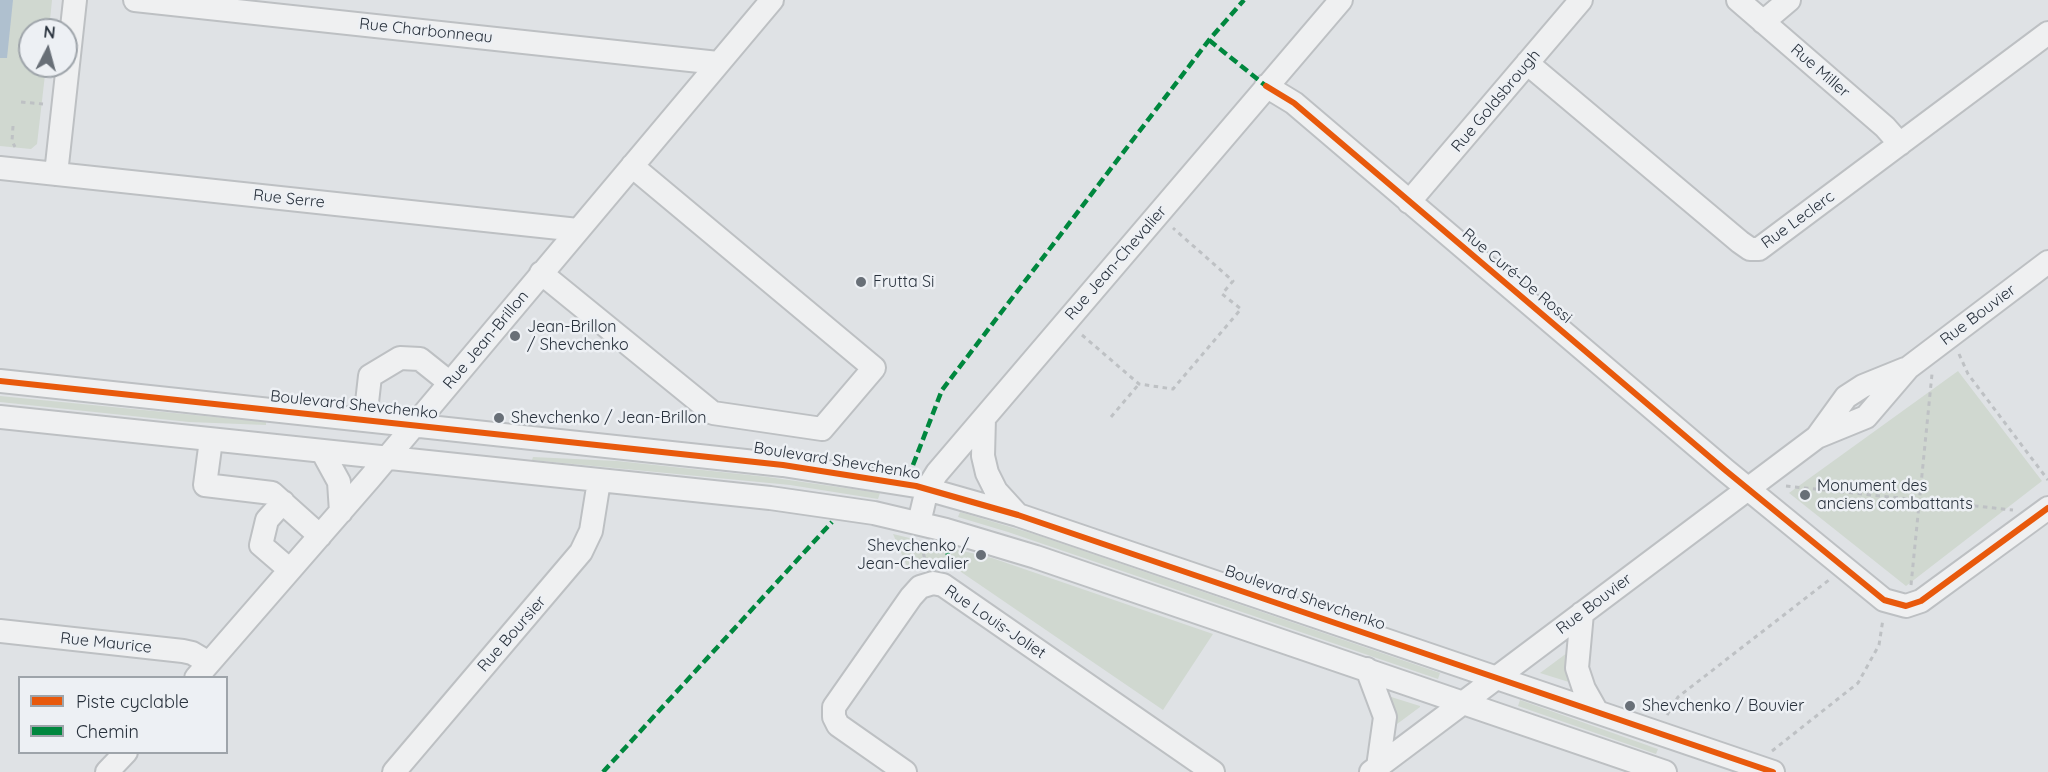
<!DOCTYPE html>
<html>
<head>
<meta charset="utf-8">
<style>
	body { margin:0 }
	#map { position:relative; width:2048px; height:772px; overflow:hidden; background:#dfe2e5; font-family:Quicksand,sans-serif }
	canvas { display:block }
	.legend { position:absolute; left:18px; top:676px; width:210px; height:78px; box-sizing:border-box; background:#edf0f4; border:2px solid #9ea4aa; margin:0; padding:8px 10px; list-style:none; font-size:18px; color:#28313c }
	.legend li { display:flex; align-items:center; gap:12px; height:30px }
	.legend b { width:30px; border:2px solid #9ea4aa }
	.north { position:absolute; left:18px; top:18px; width:60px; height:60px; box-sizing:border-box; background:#edf0f4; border:2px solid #9ea4aa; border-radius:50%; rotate:6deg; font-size:16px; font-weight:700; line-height:24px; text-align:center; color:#28313c }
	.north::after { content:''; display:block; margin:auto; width:21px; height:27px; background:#686f77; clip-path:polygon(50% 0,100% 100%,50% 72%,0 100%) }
</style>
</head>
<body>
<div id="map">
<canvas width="2048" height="772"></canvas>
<ul class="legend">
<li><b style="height:8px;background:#e8590c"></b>Piste cyclable</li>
<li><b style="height:8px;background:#00873e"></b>Chemin</li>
</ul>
<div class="north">N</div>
</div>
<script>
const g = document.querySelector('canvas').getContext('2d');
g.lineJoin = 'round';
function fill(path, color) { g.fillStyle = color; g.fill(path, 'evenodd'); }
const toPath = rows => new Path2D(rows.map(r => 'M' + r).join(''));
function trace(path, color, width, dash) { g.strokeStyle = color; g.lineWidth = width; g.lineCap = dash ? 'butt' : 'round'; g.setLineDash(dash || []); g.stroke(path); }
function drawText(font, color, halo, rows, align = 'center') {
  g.font = font + ' Quicksand,sans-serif'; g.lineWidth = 5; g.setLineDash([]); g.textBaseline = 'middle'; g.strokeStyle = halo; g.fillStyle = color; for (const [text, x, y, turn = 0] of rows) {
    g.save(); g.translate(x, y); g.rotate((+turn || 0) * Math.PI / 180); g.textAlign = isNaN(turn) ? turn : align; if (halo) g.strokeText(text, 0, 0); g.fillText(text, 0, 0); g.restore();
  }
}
const green = toPath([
	[0,0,52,0,49,30,30,30,30,66,46,66,37,144,31,149,0,146],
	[1958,371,2042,481,1906,586,1789,493],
	[0,396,266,422,266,425,189,422,0,402],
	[533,457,617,461,768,477,880,493,878,499,790,485,532,460],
	[960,512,1034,534,1440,673,1438,679,1008,532,958,517],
	[893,534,992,558,1213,634,1163,710,945,561,926,558,907,566],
	[1567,653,1572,683,1540,673],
	[1388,696,1420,706,1420,707,1393,727],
	[1520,700,1655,748,1658,749,1656,754,1518,706]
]);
const water = toPath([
	[0,0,13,0,7,58,0,58]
]);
const path = toPath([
	[21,102,43,104],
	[13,126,12,141,15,147],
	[1082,335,1139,384,1173,389,1241,309,1222,294,1233,281,1173,228],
	[1959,354,1968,374,2048,480],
	[1111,417,1139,384],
	[1786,486,2013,510],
	[921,545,926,563],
	[1911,585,1932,374],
	[1667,715,1678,697,1829,580],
	[1772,751,1858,683,1879,645,1883,619]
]);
const minor = toPath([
	[135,0,718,63],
	[1738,0,1885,127,1900,144],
	[1763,22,1789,0],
	[1527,63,1740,242,1750,249,1759,249,2048,33],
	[1266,86,1294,103,1725,470,1884,600,1906,606,1921,601,2048,508],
	[0,168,578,230],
	[56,174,75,0],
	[1409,202,1581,0],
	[541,273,713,413,822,429,874,368,632,166],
	[0,381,783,465,916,486,1018,515,1773,772],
	[0,417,770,498,874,513,946,530,1036,557,1665,772],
	[984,418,983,456,987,473,996,491,1017,514],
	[365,420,370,376,400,358,420,359,450,383],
	[1817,437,1846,397,1863,386,1905,369],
	[211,440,205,485,272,493,320,536],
	[322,451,339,482,341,512],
	[283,502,267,520,261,545,290,570],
	[919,523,927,489,937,473,1341,0],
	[1582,613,1577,668,1584,689,1597,712],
	[0,631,183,651,192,653,209,663],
	[1367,669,1385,717,1378,767],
	[196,678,370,478,772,0],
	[107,772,126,752],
	[394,772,581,552,591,531,599,481],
	[905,772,838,725,834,717,834,707,911,597,920,587,933,583,943,585,1213,772],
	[1371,772,1817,437,1866,417,1908,368,2048,262]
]);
const quiet = toPath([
	[1209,40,1266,86],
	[913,465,942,390,1209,40,1244,0],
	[946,546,951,569],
	[603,772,832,522]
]);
const cycleway = toPath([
	[1266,86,1294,103,1725,470,1884,600,1906,606,1921,601,2048,508],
	[0,381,783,465,916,486,1018,515,1773,772]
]);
const markers = [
	[861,282,6,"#686f77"],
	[515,336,6,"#686f77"],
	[499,418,6,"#686f77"],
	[1805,495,6,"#686f77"],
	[981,555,6,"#686f77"],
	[1630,706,6,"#686f77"]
];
const streetNames = [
	["Rue Charbonneau",426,31,6],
	["Rue Miller",1820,71,41],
	["Rue Goldsbrough",1496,101,-50],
	["Rue Serre",289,199,6],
	["Rue Leclerc",1798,220,-36],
	["Rue Jean-Chevalier",1116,263,-49],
	["Rue Curé-De Rossi",1517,276,40],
	["Rue Bouvier",1978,315,-37],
	["Rue Jean-Brillon",486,340,-50],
	["Boulevard Shevchenko",354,405,6],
	["Boulevard Shevchenko",837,461,9],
	["Boulevard Shevchenko",1305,598,19],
	["Rue Bouvier",1594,604,-37],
	["Rue Louis-Joliet",995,622,34],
	["Rue Boursier",512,634,-49],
	["Rue Maurice",106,643,6]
];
const poiNames = [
	["Frutta Si",873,282],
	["Jean-Brillon",527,327],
	["/ Shevchenko",527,345],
	["Shevchenko / Jean-Brillon",511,418],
	["Monument des",1817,486],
	["anciens combattants",1817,504],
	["Shevchenko /",969,546,"right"],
	["Jean-Chevalier",969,564,"right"],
	["Shevchenko / Bouvier",1642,706]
];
fill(green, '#d0d8d0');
fill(water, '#afc0cf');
trace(minor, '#bdc0c3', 26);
trace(path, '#bec1c4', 3, [4.5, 4.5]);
trace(minor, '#eff0f1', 22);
trace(quiet, '#00873e', 4.5, [9, 4.5]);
trace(cycleway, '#e8590c', 6);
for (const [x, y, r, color] of markers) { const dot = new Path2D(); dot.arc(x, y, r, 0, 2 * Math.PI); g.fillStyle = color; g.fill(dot); trace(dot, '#edf0f4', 2); }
drawText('16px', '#28313c', '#edf0f4', streetNames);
drawText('16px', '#28313c', '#edf0f4', poiNames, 'left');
</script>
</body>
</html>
